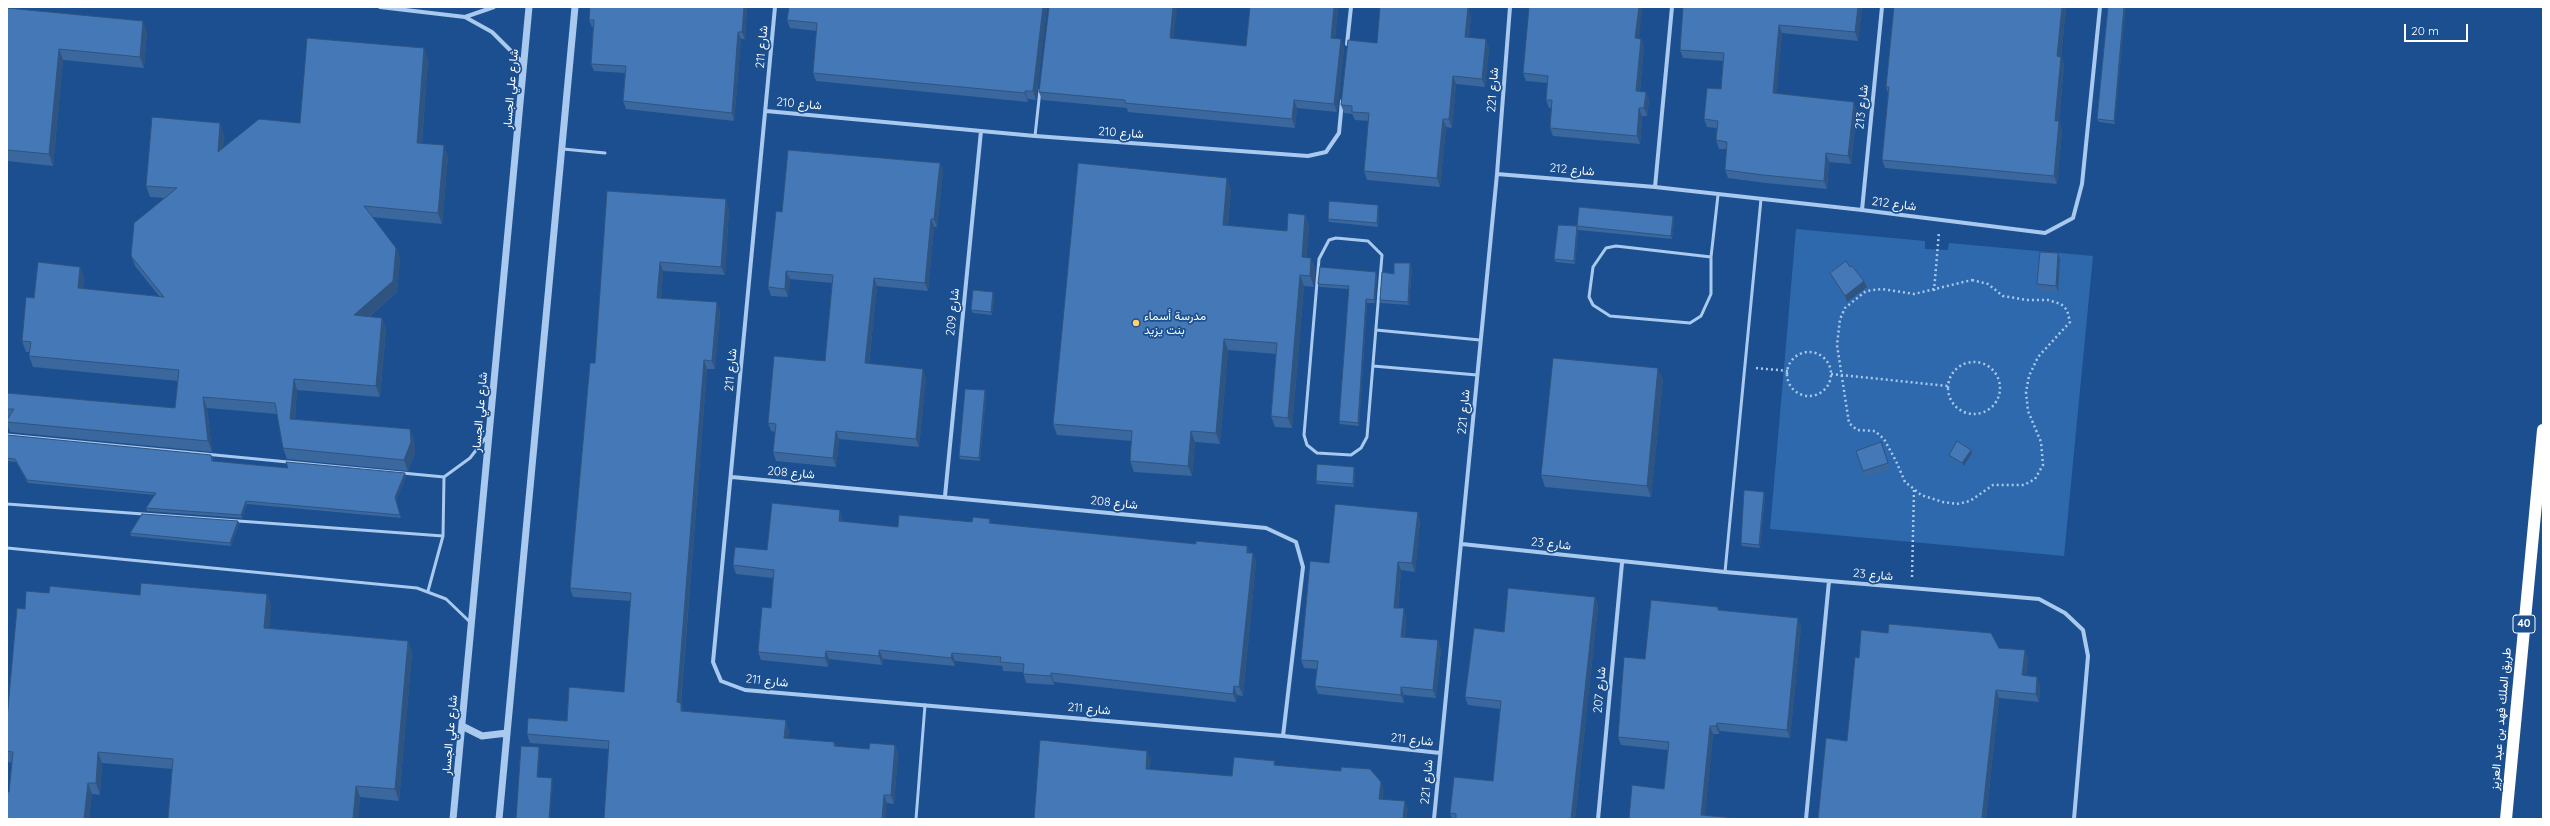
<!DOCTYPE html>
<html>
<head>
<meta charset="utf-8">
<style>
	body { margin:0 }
	#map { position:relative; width:2550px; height:826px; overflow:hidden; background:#1b4f8f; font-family:Quicksand,sans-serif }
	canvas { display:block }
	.frame { position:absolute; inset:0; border:8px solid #fff; pointer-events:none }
	.scale { position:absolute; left:2404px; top:24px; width:64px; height:18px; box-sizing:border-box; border:2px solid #fff; border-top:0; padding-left:5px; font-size:12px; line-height:14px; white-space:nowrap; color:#fff; -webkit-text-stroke:3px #1b4f8f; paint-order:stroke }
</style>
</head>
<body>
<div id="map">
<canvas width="2550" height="826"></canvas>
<div class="frame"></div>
<div class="scale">20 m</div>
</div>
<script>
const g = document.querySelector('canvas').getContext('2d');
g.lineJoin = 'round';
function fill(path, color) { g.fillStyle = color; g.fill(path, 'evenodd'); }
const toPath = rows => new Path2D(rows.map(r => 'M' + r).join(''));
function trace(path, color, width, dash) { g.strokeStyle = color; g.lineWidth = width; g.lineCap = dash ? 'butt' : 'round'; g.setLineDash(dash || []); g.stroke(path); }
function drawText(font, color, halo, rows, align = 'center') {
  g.font = font + ' Quicksand,Vazirmatn,sans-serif'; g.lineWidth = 3.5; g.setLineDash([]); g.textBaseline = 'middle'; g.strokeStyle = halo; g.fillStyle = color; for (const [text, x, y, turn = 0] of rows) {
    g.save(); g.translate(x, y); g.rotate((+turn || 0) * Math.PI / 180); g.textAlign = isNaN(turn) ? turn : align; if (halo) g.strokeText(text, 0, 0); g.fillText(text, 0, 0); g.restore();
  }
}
const green = toPath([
	[1796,229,1925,241,1925,249,1948,250,1949,243,2093,256,2064,556,1770,529]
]);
const path = toPath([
	[1972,280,1988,284,2003,296,2027,300,2048,300,2061,304,2067,310,2070,322,2038,357,2029,376,2026,392,2028,411,2041,442,2043,465,2035,479,2024,485,1993,485,1970,501,1957,504,1943,502,1921,495,1914,489,1905,482,1896,461,1884,439,1875,431,1857,430,1849,423,1837,345,1840,319,1845,308,1866,291,1882,289,1914,294,1972,280],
	[1934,291,1939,232],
	'1787 374a22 22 0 1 1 44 0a22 22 0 1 1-44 0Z',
	'1948 388a26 26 0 1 1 52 0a26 26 0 1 1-52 0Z',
	[1756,368,1788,371],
	[1831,374,1948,386],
	[1912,577,1914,490]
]);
const service = toPath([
	[1035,136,1040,90],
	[563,149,605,153],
	[1336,238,1368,241,1382,255,1367,437,1361,448,1351,455,1317,453,1307,445,1304,435,1319,259,1329,240,1336,238],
	[1711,257,1616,246,1606,248,1593,267,1589,297,1593,305,1610,316,1690,323,1701,316,1711,294,1711,257,1718,195],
	[1376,330,1480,340],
	[1373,366,1477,375],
	[7,435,444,477,470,458,487,436],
	[7,504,443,536],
	[7,548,417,588,446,599,470,622],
	[1725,572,1761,199],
	[428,591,443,536,444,477],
	[916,819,925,705]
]);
const minor = toPath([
	[380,7,465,17,492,32,524,64],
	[775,7,713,662,721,681,745,690,1283,736,1440,753],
	[465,17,494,7],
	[1347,44,1351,7],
	[766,111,1035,136,1308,156,1326,152,1339,133,1342,101],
	[1497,174,1655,187,1862,210,2045,233,2073,218,2082,184,2100,7],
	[1655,187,1672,7],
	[1862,210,1882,7],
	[732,477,1266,528,1296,542,1303,567,1283,736],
	[945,496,981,131],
	[1462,544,1725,572,2039,599,2065,613,2083,630,2088,656,2074,819],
	[1434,819,1497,174,1510,7],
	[1598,819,1622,563],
	[1806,819,1829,581]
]);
const tertiary = toPath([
	[462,726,482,736,507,733],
	[453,819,529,7],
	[499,819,575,7]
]);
const motorway = toPath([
	[2506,819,2543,430]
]);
const wall = toPath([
	[590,7,747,7,745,39,741,39,734,121,626,109,623,101,625,73,594,71,591,64,593,27,592,27,589,20],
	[789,7,1047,7,1036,100,1028,99,1028,102,816,81,813,73,817,31,790,28,787,20],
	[1250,7,1338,7,1335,39,1341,39,1344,48,1337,112,1297,108,1295,128,1128,112,1127,108,1042,100,1039,92,1174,39,1246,46],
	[1683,7,1862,7,1858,41,1782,33,1776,94,1857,110,1851,164,1829,162,1827,189,1766,183,1728,178,1725,170,1727,149,1719,149,1716,140,1717,128,1707,127,1704,119,1721,89,1723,61,1683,58,1680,50],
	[1894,7,2066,7,2061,57,2064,65,2059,121,2062,130,2057,184,1885,168,1882,160,1888,93,1886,87],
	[2108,7,2115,124,2099,122,2097,119],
	[7,8,147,32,144,68,63,60,53,166,7,161],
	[1471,15,1469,37,1489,47,1485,87,1456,84,1452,128,1446,127,1440,187,1367,180,1364,171,1369,121,1355,120,1352,114,1344,113,1341,105,1377,43],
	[1639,38,1641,39,1644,47,1640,91,1646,92,1649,100,1647,116,1642,116,1640,144,1553,136,1550,128,1552,108,1549,108,1546,100,1548,83,1526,81,1523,73],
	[428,59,422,143,448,156,442,224,372,217,396,248,400,259,397,292,369,317,382,318,386,329,380,397,297,390,295,419,410,429,414,440,415,453,408,471,287,459,283,448,277,414,207,408,212,452,10,432,7,424,7,420,8,419,7,419,7,393,175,408,178,381,33,367,29,356,30,352,26,352,22,341,34,298,80,267,84,277,83,289,159,296,135,266,131,256,165,198,150,197,146,186,224,134,223,148,300,123],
	[940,163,943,171,937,227,934,227,928,291,877,286,869,364,926,377,919,447,839,439,836,467,776,461,773,452,775,432,771,431,768,423,825,361,832,283,790,279,788,297,771,296,768,287,782,212],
	[1231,189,1228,225,1287,231,1305,215,1309,226,1306,258,1311,258,1315,269,1314,287,1304,286,1292,428,1275,427,1271,416,1276,354,1228,350,1220,444,1195,442,1192,476,1134,472,1130,461,1132,441,1057,435,1053,424],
	[607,191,729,208,725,275,663,271,661,298,720,311,715,369,707,369,681,703,684,711,789,729,788,739,834,742,836,746,869,749,895,745,898,753,894,804,887,803,609,749,530,743,527,734,567,721,624,692,631,601,573,597,570,588,595,363],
	[1378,205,1379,208,1378,227,1329,222,1328,219],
	[1673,216,1674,219,1672,239,1578,230,1575,264,1556,262,1554,259,1577,226],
	[2058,253,2060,259,2058,292,2040,291,2037,284],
	[1412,267,1409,305,1381,303,1380,300,1394,274],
	[1850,267,1864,281,1867,287,1847,302,1833,279,1830,273],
	[1377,275,1375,303,1367,303,1359,426,1340,424,1339,421,1349,289,1320,287,1318,284],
	[994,295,992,315,973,313,971,310],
	[1663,379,1651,497,1545,487,1541,475],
	[985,390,986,394,980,461,960,459,959,456],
	[7,435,213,458,213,461,288,468,406,476,396,500,401,518,247,504,242,518,147,511,146,508,155,495,28,483,16,462,7,461],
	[1881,442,1890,469,1865,477,1856,451],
	[1972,453,1964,466,1950,458,1949,455],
	[1354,467,1355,471,1354,487,1317,484,1316,481],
	[1764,492,1765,495,1760,548,1742,546,1741,543],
	[843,519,843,522,898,527,972,522,990,519,991,524,1196,544,1247,546,1250,553,1253,553,1256,562,1243,696,1237,695,1236,702,1054,682,1054,685,1026,683,1023,672,1003,671,1002,666,955,661,955,666,883,659,882,665,829,659,828,667,761,660,758,652,771,608,773,578,736,574,733,565,767,550],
	[1420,520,1415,572,1401,570,1398,608,1406,617,1405,637,1441,648,1436,698,1404,695,1404,703,1318,694,1315,686,1317,669,1304,668,1301,660,1329,563],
	[238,521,239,524,231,546,131,536,130,533],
	[49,593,140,595,267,594,271,605,269,628,408,641,412,652,399,801,360,797,358,819,168,819,172,769,102,763,100,795,92,794,89,819,7,819,12,763,8,762,7,759,7,719,25,609],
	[1595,597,1598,606,1575,819,1452,819,1450,813,1493,781,1501,709,1468,705,1465,697,1504,632],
	[1719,610,1801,626,1790,738,1720,731,1719,734,1713,734,1705,815,1629,819,1664,789,1668,750,1621,745,1618,737,1645,659],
	[1999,648,2025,650,2028,658,2026,676,2040,685,2039,702,1999,698,1986,818,1818,819,1847,741,1859,658]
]);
const shadedWall = toPath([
	[744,7,747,7,745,39,742,32],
	[1043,7,1047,7,1036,100,1033,91],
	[1173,7,1177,7,1173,47,1170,38],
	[1334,7,1338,7,1334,47,1331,38],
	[1468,7,1471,15,1468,45,1465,37],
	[1639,7,1643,7,1638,46,1635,38],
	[1858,7,1862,7,1858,41,1855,32],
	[2062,7,2066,7,2061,57,2064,65,2058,129,2055,121,2057,56],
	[2124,7,2126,7,2115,124,2114,121],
	[143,21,147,32,144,68,140,57],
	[1779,25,1782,33,1776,102,1773,93],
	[738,32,741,39,734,121,732,113],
	[1341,39,1344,48,1337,112,1334,104],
	[1486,39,1489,47,1485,87,1482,79],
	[1641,39,1644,47,1639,99,1636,91],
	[424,48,428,59,421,153,417,143],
	[59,49,63,60,53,166,49,154],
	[1453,76,1456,84,1452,128,1449,119],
	[1025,91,1028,99,1028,102,1025,93],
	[1646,92,1649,100,1647,116,1644,108],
	[1294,100,1297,108,1295,128,1292,119],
	[1854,102,1857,110,1851,164,1848,156],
	[1639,108,1642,116,1640,144,1637,136],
	[1443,119,1446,127,1440,187,1437,178],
	[2059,121,2062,130,2057,184,2054,176],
	[220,123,224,134,222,163,218,152],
	[444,145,448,156,442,224,438,213],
	[1826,153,1829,162,1827,189,1824,181],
	[940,163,943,171,937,227,934,219],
	[1227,178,1231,189,1227,236,1223,225],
	[726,199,729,208,725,275,721,267],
	[1378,205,1379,208,1378,227,1377,223],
	[1305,215,1309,226,1306,268,1302,257],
	[1673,216,1674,219,1672,239,1671,236],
	[931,219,934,227,928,291,925,283],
	[1577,226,1578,230,1575,264,1574,261],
	[396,248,400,259,397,292,358,326,354,315],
	[2058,253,2060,259,2058,292,2056,286],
	[1311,258,1315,269,1314,287,1310,276],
	[660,262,663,271,661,306,657,298],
	[1410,263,1412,267,1409,305,1408,302],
	[80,267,84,277,82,299,78,288],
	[786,271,790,279,788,297,785,289],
	[1376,272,1377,275,1375,303,1374,300],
	[1300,275,1304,286,1292,428,1288,418],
	[874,278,877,286,868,372,865,363],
	[1864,281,1867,287,1847,302,1845,296],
	[993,292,994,295,992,315,991,312],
	[1366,299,1367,303,1359,426,1358,423],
	[717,302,720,311,715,369,712,361],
	[382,318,386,329,380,397,376,386],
	[1224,339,1228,350,1220,444,1216,433],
	[704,360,707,369,680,711,677,702],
	[1658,368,1663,379,1651,497,1647,486],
	[923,369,926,377,919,447,916,439],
	[294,379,297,390,294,429,290,419],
	[985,390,986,394,980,461,979,458],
	[203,397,207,408,212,452,208,441],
	[410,429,414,440,415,453,408,471,404,460],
	[836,431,839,439,836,467,833,458],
	[1191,431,1195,442,1192,476,1188,466],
	[1971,450,1972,453,1964,466,1962,463],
	[1354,467,1355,471,1354,487,1353,484],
	[405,473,406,476,396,500,401,518,395,497],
	[1764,492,1765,495,1760,548,1759,545],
	[246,501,247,504,242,518,241,515],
	[840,510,843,519,842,530,839,521],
	[1418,512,1420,520,1415,572,1412,563],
	[238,521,239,524,231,546,230,543],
	[1247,546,1251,555,1247,553],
	[1253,553,1256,562,1243,696,1239,687],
	[1398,562,1401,570,1397,616,1394,608],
	[267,594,271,605,268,639,264,628],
	[1595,597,1598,606,1575,819,1571,819],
	[1404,608,1406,617,1404,645,1401,637],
	[1798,618,1801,626,1790,738,1787,730],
	[1438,640,1441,648,1436,698,1433,690],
	[408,641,412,652,399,801,395,789],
	[879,650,883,659,882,665,879,656],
	[2025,650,2028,658,2025,684,2022,675],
	[826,651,829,659,828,667,825,658],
	[952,653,955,661,955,666,951,658],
	[1051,673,1054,682,1054,685,1051,676],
	[2037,677,2040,685,2039,702,2036,694],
	[1234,686,1237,695,1236,702,1233,694],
	[1401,687,1404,695,1404,703,1401,695],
	[1996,690,1999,698,1986,819,1982,818],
	[681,703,684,711,681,711],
	[786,720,789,729,787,747,784,738],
	[1717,723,1720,731,1719,734,1716,726],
	[1710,726,1713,734,1705,819,1701,815],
	[895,745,898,753,894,804,891,795],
	[539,747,540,750,538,780,537,777],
	[1147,751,1151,759,1149,777,1146,769],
	[98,752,102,763,100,795,96,783],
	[552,778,553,781,550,819,549,819],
	[1381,782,1384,791,1382,807,1379,799],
	[88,783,92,794,89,819,84,819],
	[356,786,360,797,358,819,353,819],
	[884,795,887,803,886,819,882,819],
	[1405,801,1408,809,1407,819,1403,818]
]);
const building = toPath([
	[590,7,744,7,742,32,738,32,732,113,623,101,626,66,591,64,594,20,589,20,590,7],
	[789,7,1043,7,1033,91,1025,91,1025,93,813,73,817,23,787,20,789,7],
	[1049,7,1173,7,1170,38,1246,46,1250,7,1334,7,1331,38,1341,39,1334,104,1294,100,1292,119,1125,103,1125,100,1039,92,1049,7],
	[1380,7,1468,7,1465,37,1486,39,1482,79,1453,76,1449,119,1443,119,1437,178,1364,171,1369,113,1352,112,1352,106,1341,105,1348,40,1377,43,1380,7],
	[1529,7,1639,7,1635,38,1641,39,1636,91,1646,92,1644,108,1639,108,1637,136,1550,128,1552,100,1546,100,1548,76,1523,73,1529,7],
	[1683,7,1858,7,1855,32,1779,25,1773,93,1854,102,1848,156,1826,153,1824,181,1763,175,1725,170,1727,142,1716,140,1718,121,1704,119,1707,88,1721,89,1724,53,1680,50,1683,7],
	[1894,7,2062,7,2057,56,2061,57,2055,121,2059,121,2054,176,1882,160,1889,87,1886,87,1894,7],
	[2108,7,2124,7,2114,121,2097,119,2108,7],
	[7,8,143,21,140,57,59,49,49,154,7,150,7,8],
	[307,38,424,48,417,143,444,145,438,213,364,206,396,248,393,281,354,315,382,318,376,386,294,379,290,419,410,429,411,442,404,460,283,448,275,403,203,397,208,441,7,422,7,420,14,409,7,409,7,393,175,408,179,370,29,356,31,342,22,341,26,297,34,298,38,262,80,267,78,288,164,297,131,256,134,223,177,188,146,186,152,117,220,123,218,152,259,119,300,123,307,38],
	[788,150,940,163,934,219,931,219,925,283,874,278,865,363,923,369,916,439,836,431,833,458,773,452,776,424,768,423,774,356,825,361,833,275,786,271,785,289,768,287,776,211,782,212,788,150],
	[1078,163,1227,178,1223,225,1287,231,1288,213,1305,215,1302,257,1311,258,1310,276,1300,275,1288,418,1271,416,1277,343,1224,339,1216,433,1191,431,1188,466,1130,461,1132,431,1053,424,1078,163],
	[607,191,726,199,721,267,660,262,657,298,717,302,712,361,704,360,677,702,681,703,681,711,786,720,784,738,834,742,834,746,869,749,870,743,895,745,891,795,884,795,882,819,604,819,609,741,527,734,528,718,567,721,569,687,624,692,631,593,570,588,590,363,595,363,607,191],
	[1329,201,1378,205,1377,223,1328,219,1329,201],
	[1579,207,1673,216,1671,236,1577,226,1579,207],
	[1558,225,1577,226,1574,261,1554,259,1558,225],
	[2040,252,2058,253,2056,286,2037,284,2040,252],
	[1846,261,1850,267,1852,266,1864,281,1845,296,1830,273,1846,261],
	[1394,263,1410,263,1408,302,1380,300,1382,272,1394,274,1394,263],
	[1320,267,1376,272,1374,300,1366,299,1358,423,1339,421,1349,286,1318,284,1320,267],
	[973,290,993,292,991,312,971,310,973,290],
	[1553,358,1658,368,1647,486,1541,475,1553,358],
	[965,389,985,390,979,458,959,456,965,389],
	[7,435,211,455,212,461,288,468,286,462,405,473,395,497,400,515,246,501,241,515,146,508,156,493,27,480,15,459,7,458,7,435],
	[1957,441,1971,450,1962,463,1949,455,1957,441],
	[1881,442,1888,463,1863,471,1856,451,1881,442],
	[1317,464,1354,467,1353,484,1316,481,1317,464],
	[1744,490,1764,492,1759,545,1741,543,1744,490],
	[772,503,840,510,839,521,898,527,899,515,972,522,973,517,990,519,989,523,1196,544,1196,541,1247,546,1247,553,1253,553,1239,687,1234,686,1233,694,1051,673,1051,676,1023,674,1024,664,1000,662,1001,657,952,653,951,658,879,650,879,656,826,651,825,658,758,652,762,607,771,608,774,570,733,565,735,547,767,550,772,503],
	[1335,504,1418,512,1412,563,1398,562,1394,608,1404,608,1401,637,1438,640,1433,690,1401,687,1401,695,1315,686,1318,661,1301,660,1310,561,1329,563,1335,504],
	[142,514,238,521,230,543,130,533,142,514],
	[141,583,267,594,264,628,408,641,395,789,356,786,353,819,168,819,173,759,98,752,96,783,88,783,84,819,7,819,7,792,9,792,13,752,7,751,7,719,17,608,25,609,26,591,49,593,50,586,140,595,141,583],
	[1508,588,1595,597,1571,819,1456,819,1456,814,1450,813,1454,777,1493,781,1501,701,1465,697,1474,628,1504,632,1508,588],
	[1651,600,1718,607,1718,610,1798,618,1787,730,1717,723,1716,726,1710,726,1701,815,1745,819,1629,819,1632,785,1664,789,1669,742,1618,737,1624,657,1645,659,1651,600],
	[1889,624,1991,633,1999,648,2025,650,2022,675,2037,677,2036,694,1996,690,1982,818,1994,819,1818,819,1826,738,1847,741,1855,657,1859,658,1861,630,1888,633,1889,624],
	[1040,740,1147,751,1146,769,1232,776,1234,757,1275,761,1274,765,1341,771,1341,767,1370,769,1381,782,1379,799,1405,801,1403,818,1410,818,1410,819,1034,819,1040,740],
	[521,746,539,747,537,777,552,778,549,819,516,819,521,746]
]);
const markers = [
	[1136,323,4,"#ffd166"]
];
const shields = [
	[2524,624,22]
];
const shieldNames = [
	["40",2524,624]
];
const streetNames = [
	["شارع 211",762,47,-85],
	["شارع علي الجسار",511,89,-85],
	["شارع 221",1493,90,-86],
	["شارع 210",799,104,5],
	["شارع 213",1862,107,-84],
	["شارع 210",1121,133,4],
	["شارع 212",1572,170,5],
	["شارع 212",1894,204,7],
	["شارع 209",953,312,-84],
	["شارع 211",731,370,-85],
	["شارع علي الجسار",480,412,-85],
	["شارع 221",1464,412,-85],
	["شارع 208",791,473,5],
	["شارع 208",1114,503,6],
	["شارع 23",1551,544,6],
	["شارع 23",1873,575,5],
	["شارع 211",767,681,6],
	["شارع 207",1600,690,-85],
	["شارع 211",1089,709,5],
	["طريق الملك فهد بن عبد العزيز",2501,719,-85],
	["شارع علي الجسار",450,735,-85],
	["شارع 211",1412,740,6],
	["شارع 221",1427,782,-85]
];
const poiNames = [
	["مدرسة أسماء",1144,316],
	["بنت يزيد",1144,330]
];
fill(green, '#2e69ad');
trace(path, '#a9c9ee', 2.5, [2, 3]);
trace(service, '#a9c9ee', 3);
trace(minor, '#a9c9ee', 4);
trace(tertiary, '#a9c9ee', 7);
trace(motorway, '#fff', 12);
fill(wall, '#3a679d');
fill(shadedWall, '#305480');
fill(building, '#4478b7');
trace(building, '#305480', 1);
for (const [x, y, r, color] of markers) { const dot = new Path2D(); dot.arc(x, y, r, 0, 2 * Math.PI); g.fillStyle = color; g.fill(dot); trace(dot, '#1b4f8f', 1.5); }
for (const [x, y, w] of shields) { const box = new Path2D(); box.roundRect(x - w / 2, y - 9, w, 18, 3); g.fillStyle = '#1b4f8f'; g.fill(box); trace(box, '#fff', 1); }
drawText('bold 11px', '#fff', null, shieldNames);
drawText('12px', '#fff', '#1b4f8f', streetNames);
drawText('12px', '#fff', '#1b4f8f', poiNames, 'left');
</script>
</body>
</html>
